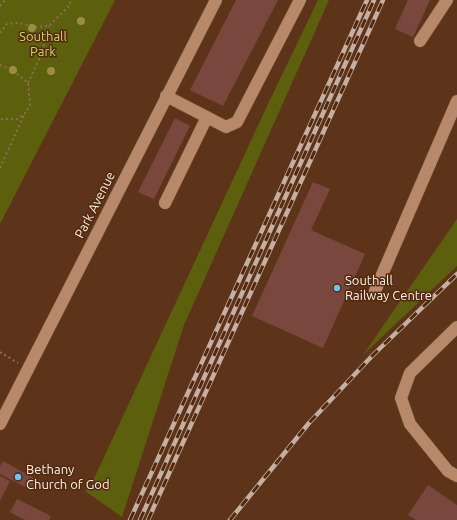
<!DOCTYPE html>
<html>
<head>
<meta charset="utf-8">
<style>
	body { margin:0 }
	canvas { display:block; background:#5d3419 }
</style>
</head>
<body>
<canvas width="457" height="520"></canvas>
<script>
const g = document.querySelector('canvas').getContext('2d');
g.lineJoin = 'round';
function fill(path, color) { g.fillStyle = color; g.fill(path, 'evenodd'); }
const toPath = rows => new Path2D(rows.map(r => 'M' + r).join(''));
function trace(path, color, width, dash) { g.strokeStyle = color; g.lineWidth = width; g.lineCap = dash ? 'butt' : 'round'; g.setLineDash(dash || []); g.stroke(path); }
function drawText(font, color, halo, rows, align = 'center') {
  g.font = font + ' Ubuntu,sans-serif'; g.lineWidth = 3; g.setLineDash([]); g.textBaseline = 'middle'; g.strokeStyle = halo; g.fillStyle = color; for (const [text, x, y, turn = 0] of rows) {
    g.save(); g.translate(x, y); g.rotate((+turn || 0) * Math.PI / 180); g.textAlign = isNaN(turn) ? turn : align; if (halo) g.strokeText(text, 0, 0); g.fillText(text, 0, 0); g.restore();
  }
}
const green = toPath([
	[0,0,115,0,0,224],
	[318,0,329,0,184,325,122,517,85,491,91,485,268,104],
	[457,219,457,266,363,355]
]);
const building = toPath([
	[236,0,278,0,223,106,190,90],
	[408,0,430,0,413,37,395,29],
	[175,118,190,126,154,199,138,192],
	[313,182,330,189,311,230,365,254,323,348,252,316],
	[3,461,37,480,31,490,0,474,0,466],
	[0,476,10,481,0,501],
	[428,485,457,505,457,520,416,520,408,515],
	[17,499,51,516,49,520,25,520,10,512]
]);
const path = toPath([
	[0,6,5,0],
	[0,33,7,24,18,23,38,27,49,26,70,5,70,0],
	[0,65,10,69,12,72,15,72,28,83,30,105,25,113,17,119,0,119],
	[28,83,41,55,49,26],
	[0,168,24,115],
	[0,352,18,363]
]);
const minor = toPath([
	[420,41,447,0],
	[166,96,226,127,237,122,300,0],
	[165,203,207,117],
	[375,291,457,101],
	[457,327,410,373,401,398,410,424,448,471,457,476],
	[0,424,216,0]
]);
const rail = toPath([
	[130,520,367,0],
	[140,520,374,0],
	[148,520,383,0],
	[230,520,309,423,372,356,457,274]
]);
const trees = [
	[81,21],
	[32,28],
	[13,70],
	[51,71]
];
const markers = [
	[337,288,4,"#69c4f1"],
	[18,477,4,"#69c4f1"]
];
const parkNames = [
	["Southall",43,37],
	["Park",43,52]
];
const streetNames = [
	["Park Avenue",95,205,-63]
];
const poiNames = [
	["Southall",345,281],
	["Railway Centre",345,296],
	["Bethany",26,470],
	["Church of God",26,485]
];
fill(green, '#5c5f0b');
fill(building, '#79473d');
trace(minor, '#6e4e38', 13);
trace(path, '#8e6e59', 2, [2, 3]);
trace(minor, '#b8886b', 12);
trace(rail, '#c5afa2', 4.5);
trace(rail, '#52290d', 3, [9]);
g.fillStyle = '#9c8d43';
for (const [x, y] of trees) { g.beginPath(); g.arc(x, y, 4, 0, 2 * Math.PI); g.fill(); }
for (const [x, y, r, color] of markers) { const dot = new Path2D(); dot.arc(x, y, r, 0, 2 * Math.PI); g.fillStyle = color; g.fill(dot); trace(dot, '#52290d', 1.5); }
drawText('13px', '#cfd666', '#52290d', parkNames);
drawText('13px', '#fcf1eb', '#52290d', streetNames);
drawText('13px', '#fcf1eb', '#52290d', poiNames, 'left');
</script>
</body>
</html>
